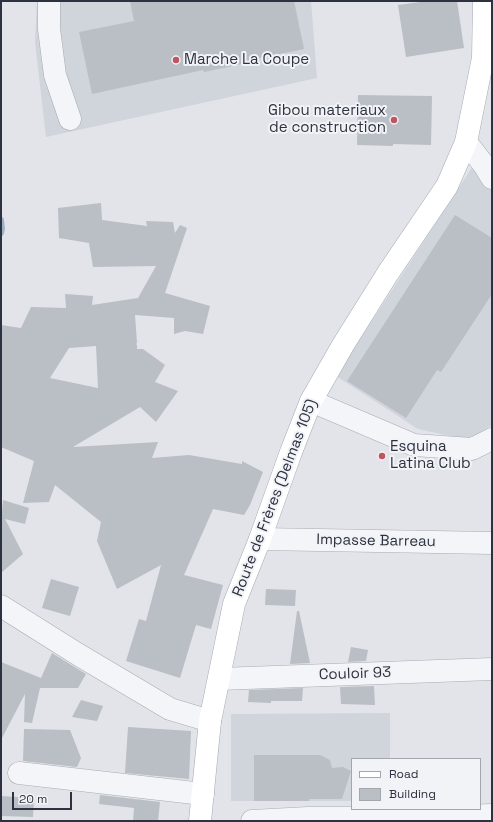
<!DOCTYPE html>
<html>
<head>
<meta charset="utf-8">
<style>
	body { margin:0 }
	#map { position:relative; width:493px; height:822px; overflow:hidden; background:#e2e4e9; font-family:"Space Grotesk",sans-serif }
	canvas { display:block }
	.frame { position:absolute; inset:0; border:2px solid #2c323f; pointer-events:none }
	.legend { position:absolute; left:351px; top:758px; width:130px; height:52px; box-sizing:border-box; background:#f2f3f7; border:1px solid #a3a6ad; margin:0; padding:5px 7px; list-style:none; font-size:12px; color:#2c323f }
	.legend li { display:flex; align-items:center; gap:8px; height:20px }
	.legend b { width:20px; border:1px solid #a3a6ad }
	.scale { position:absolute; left:12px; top:792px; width:60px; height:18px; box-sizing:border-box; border:2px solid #2c323f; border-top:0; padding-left:5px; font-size:12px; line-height:14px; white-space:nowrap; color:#2c323f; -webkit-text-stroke:3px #f2f3f7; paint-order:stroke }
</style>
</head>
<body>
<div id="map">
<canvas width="493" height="822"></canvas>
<div class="frame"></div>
<ul class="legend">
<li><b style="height:5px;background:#fff"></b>Road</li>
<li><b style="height:11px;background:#babec5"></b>Building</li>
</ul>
<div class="scale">20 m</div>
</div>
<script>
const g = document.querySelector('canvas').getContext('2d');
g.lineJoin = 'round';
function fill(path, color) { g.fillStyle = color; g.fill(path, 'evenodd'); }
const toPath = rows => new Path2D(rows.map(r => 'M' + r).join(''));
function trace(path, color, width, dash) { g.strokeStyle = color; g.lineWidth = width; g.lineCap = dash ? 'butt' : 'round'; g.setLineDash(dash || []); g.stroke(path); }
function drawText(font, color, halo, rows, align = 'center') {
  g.font = font + ' "Space Grotesk",sans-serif'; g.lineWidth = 4; g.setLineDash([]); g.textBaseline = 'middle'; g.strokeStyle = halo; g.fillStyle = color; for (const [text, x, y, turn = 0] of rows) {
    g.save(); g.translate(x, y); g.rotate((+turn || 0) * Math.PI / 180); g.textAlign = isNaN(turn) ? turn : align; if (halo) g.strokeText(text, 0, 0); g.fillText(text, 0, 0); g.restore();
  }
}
const built = toPath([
	[37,1,311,1,317,78,46,137,35,42],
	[473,166,492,191,492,425,468,440,418,429,336,376],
	[390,713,390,759,352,759,352,801,231,801,231,714]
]);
const stream = toPath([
	[1,220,2,229,1,233]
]);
const building = toPath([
	[130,1,294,1,304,49,250,60,251,62,204,72,203,70,92,94,79,32,134,21],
	[428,1,457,1,464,48,406,57,398,5],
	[358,95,432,96,431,145,393,144,393,146,357,145],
	[101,203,102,220,147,226,146,221,173,222,175,233,180,225,187,228,165,293,210,306,203,334,185,331,174,334,174,318,135,315,137,343,136,344,137,345,137,349,143,349,165,365,155,382,178,391,156,422,140,407,73,447,158,442,152,458,189,455,242,464,242,461,263,472,250,505,244,515,213,509,184,575,223,585,211,629,196,625,180,678,126,661,139,619,146,621,161,565,117,589,97,541,101,522,55,485,49,502,23,503,34,461,1,447,1,325,21,328,31,307,66,308,65,294,93,296,92,305,138,298,156,266,93,267,89,243,59,238,58,208],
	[96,346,98,388,50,378,69,348],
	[455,215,492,238,492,294,441,372,437,370,406,418,347,381],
	[3,500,29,508,25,524,5,519,23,554,1,573,1,510,2,512],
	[51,579,79,587,70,616,42,608],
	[266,589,296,590,295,606,265,605],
	[297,611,299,611,310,663,290,664],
	[351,647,368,650,366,661,348,662],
	[52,653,86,674,78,688,40,688,32,723,24,722,25,694,1,740,1,662,41,678],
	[374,686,375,705,341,704,340,687],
	[303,688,302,701,271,701,271,703,248,702,249,690],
	[81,700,103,706,97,721,72,717],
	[128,727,191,731,189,779,125,773],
	[24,729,70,730,81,758,77,767,23,761],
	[254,755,320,755,330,760,332,768,343,767,351,771,342,799,309,799,309,801,254,801],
	[100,795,160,802,158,821,133,821,134,808,99,804],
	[1,796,34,798,33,817,1,816]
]);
const minor = toPath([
	[49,1,49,29,55,75,70,119],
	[466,142,484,165,492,178],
	[311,401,414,445,472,449,492,439],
	[260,539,492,543],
	[1,606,79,655,170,709,210,721],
	[219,679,492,669],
	[19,773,203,794],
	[252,821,308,818,410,818,492,815]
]);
const major = toPath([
	[200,821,210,721,234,604,260,539,291,452,311,401,343,345,388,273,447,186,466,142,483,58,484,1]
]);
const markers = [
	[176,60,4,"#c05560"],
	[394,120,4,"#c05560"],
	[382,456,4,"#c05560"]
];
const poiNames = [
	["Marche La Coupe",184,60],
	["Gibou materiaux",386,111,"right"],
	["de construction",386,128,"right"],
	["Esquina",390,447],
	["Latina Club",390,464]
];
const streetNames = [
	["Route de Frères (Delmas 105)",275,498,-69],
	["Impasse Barreau",376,541,1],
	["Couloir 93",355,674,-2]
];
fill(built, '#d0d4db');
trace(stream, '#a1b1c5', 6);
fill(building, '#babec5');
trace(minor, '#a8abb3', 23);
trace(major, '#a3a9b3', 23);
trace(minor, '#f4f5f8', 22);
trace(major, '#fff', 22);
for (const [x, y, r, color] of markers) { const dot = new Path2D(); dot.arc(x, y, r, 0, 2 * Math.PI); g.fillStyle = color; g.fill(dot); trace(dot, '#f2f3f7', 1.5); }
drawText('15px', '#2c323f', '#f2f3f7', poiNames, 'left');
drawText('15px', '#2c323f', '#f2f3f7', streetNames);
</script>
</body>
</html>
